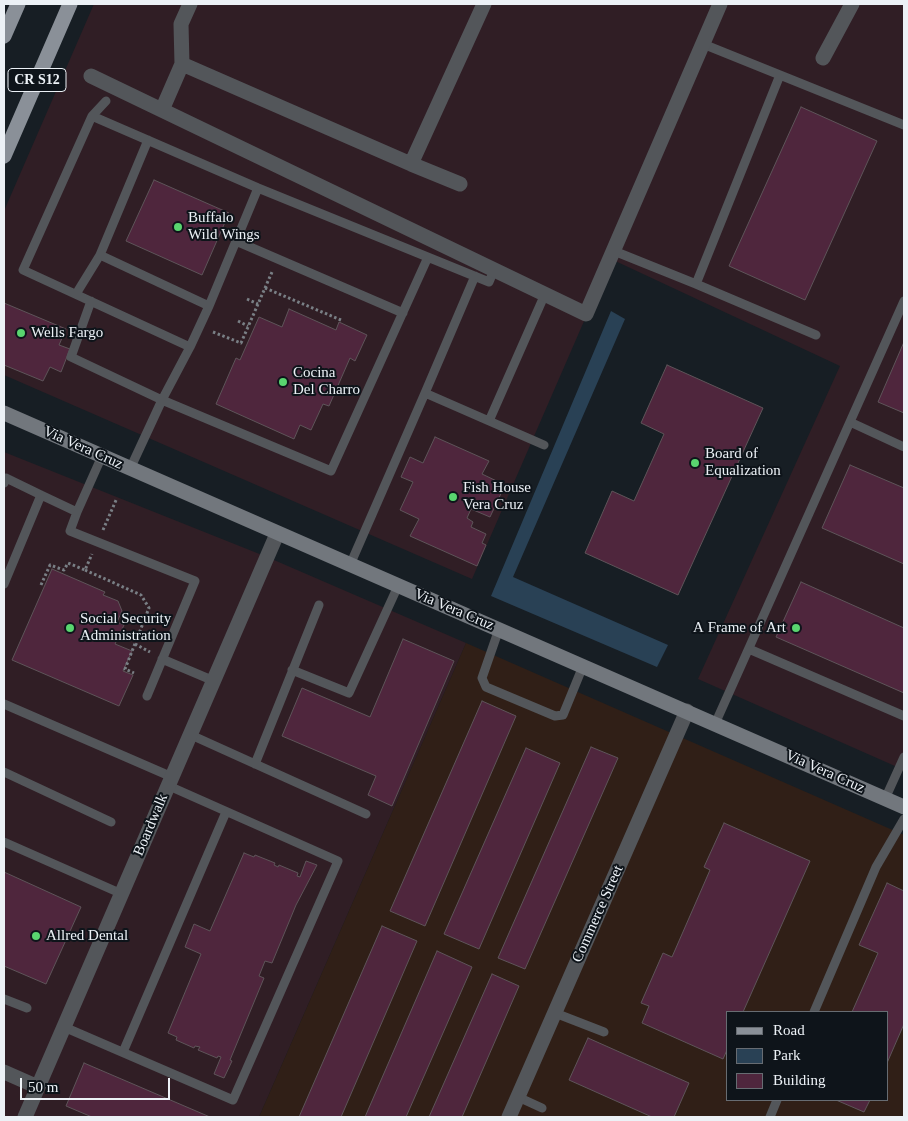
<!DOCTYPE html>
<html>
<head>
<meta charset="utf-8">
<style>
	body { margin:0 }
	#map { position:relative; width:908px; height:1121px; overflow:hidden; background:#171e24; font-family:"Times New Roman",serif }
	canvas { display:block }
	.frame { position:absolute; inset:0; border:5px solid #ecf1f6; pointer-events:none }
	.legend { position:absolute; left:726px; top:1011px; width:162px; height:90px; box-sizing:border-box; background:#0e141a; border:1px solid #676c72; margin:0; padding:6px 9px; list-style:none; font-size:15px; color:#ecf1f6 }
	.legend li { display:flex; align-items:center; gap:10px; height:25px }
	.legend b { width:25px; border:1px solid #676c72 }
	.scale { position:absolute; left:20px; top:1078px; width:150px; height:22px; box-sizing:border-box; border:2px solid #ecf1f6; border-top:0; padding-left:6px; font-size:15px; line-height:18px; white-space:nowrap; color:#ecf1f6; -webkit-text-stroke:4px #0e141a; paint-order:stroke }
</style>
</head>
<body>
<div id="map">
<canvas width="908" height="1121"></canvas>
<div class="frame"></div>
<ul class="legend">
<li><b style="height:6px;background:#8a9098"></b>Road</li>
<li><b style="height:14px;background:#294155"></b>Park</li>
<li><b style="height:14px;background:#4f263d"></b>Building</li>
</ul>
<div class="scale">50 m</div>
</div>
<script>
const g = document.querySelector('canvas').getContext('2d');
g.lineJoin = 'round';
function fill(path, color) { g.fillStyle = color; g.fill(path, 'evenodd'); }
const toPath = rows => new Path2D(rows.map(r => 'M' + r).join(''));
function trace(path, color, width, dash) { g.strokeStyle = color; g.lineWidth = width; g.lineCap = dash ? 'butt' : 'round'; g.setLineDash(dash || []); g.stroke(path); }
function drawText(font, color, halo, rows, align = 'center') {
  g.font = font + ' "Times New Roman",serif'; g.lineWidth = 4; g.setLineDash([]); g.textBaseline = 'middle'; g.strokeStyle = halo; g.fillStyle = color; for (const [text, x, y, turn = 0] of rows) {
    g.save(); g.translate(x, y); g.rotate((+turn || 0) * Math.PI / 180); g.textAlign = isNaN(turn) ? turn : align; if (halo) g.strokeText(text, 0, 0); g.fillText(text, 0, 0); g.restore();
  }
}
const commercial = toPath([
	[94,4,904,4,904,770,698,679,840,366,611,259,472,579,4,375,4,211],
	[4,452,267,557,466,643,259,1117,4,1117]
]);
const industrial = toPath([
	[466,643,904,835,904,1117,259,1117],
	[727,1012,887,1012,887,1100,727,1100]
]);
const green = toPath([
	[611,311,625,319,513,577,668,645,657,667,491,596]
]);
const building = toPath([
	[801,107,877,141,805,300,729,266,801,107],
	[154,180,229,213,202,275,126,241,154,180],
	[4,303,66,329,59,345,70,349,61,372,50,367,43,381,4,365,4,303],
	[289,309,336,330,339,322,367,335,355,361,350,358,329,406,323,404,311,430,300,425,294,439,216,404,236,358,240,360,259,317,282,327,289,309],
	[904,342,904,413,878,402,904,342],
	[667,365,763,408,678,595,585,553,612,491,634,501,664,434,641,423,667,365],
	[435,437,489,461,482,474,505,485,490,517,471,509,467,518,473,522,471,527,486,534,482,543,486,545,477,566,410,536,419,519,400,510,413,482,401,477,410,457,423,463,435,437],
	[850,465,904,488,904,564,822,528,850,465],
	[52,569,105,592,103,595,118,601,122,611,117,622,124,625,115,644,132,651,123,671,133,675,119,706,12,660,52,569],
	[801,582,904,628,904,693,776,637,801,582],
	[403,639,454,661,392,806,368,795,376,776,282,736,302,688,370,717,403,639],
	[482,701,516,716,425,926,390,911,482,701],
	[591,747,618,758,525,969,498,958,591,747],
	[526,748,560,763,479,949,444,934,526,748],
	[724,823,810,861,743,1012,727,1012,727,1050,723,1059,642,1023,649,1006,641,1003,663,953,672,957,710,870,704,867,724,823],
	[244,853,254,857,255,855,275,863,274,865,278,867,279,865,298,873,297,876,300,877,306,861,317,865,296,905,272,963,265,961,259,976,264,978,230,1060,232,1061,224,1078,214,1074,221,1057,218,1056,217,1058,198,1050,200,1047,195,1046,194,1048,176,1040,177,1037,168,1033,201,954,185,947,194,924,210,931,244,853],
	[4,872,81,907,46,984,4,966,4,872],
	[887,883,904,891,904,1024,887,1063,887,1012,852,1012,878,953,859,945,887,883],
	[382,926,417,941,341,1117,299,1117,382,926],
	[437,951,472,967,406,1117,365,1117,437,951],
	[492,974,519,986,462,1117,429,1117,492,974],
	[588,1038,689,1083,674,1117,652,1117,569,1080,588,1038],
	[84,1063,210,1117,92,1117,66,1106,84,1063],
	[836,1100,870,1100,864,1112,836,1100]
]);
const path = toPath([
	[265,288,341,320],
	[247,299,258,304],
	[238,321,248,326],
	[213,332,241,343,272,272],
	[103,530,117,498],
	[85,570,141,595,149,608,125,669,134,673],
	[41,585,50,565,64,570,68,563,85,570,92,554],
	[135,644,150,652]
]);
const lane = toPath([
	[703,44,904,125],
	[106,101,92,116,258,188,489,282,494,270],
	[92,116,23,270,190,347,162,400,130,469],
	[236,241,403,313],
	[614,251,696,284,780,75],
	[100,255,209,306,190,347],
	[475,276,425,393,544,445],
	[696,284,816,335],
	[76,294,100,255,148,140],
	[91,301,71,357,162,400,331,471,428,257],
	[209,306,258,188],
	[489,421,545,294],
	[850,422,904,447],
	[4,483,6,478,41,495],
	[77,512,70,531,195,581,147,696],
	[350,565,425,393],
	[4,584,41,495,77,512,102,456],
	[499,629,482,678,486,687,555,716,563,715,583,666],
	[749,649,904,716],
	[162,659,214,681],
	[292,670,349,693,398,586],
	[4,704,172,777],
	[715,724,904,301],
	[191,735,366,814],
	[255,764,319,605],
	[4,772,111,822],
	[885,799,904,757],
	[4,842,122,894],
	[4,999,27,1008],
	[814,1012,876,867,904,819],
	[555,1013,604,1032],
	[64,1027,233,1100,338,861,169,786],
	[123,1052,226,812],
	[518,1097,542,1108],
	[770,1117,777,1100]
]);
const street = toPath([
	[823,58,852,4],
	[182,64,411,164,460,184],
	[91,76,586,314,720,4],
	[162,110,182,64,181,24,190,4],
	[411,164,484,4],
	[4,1072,38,1087],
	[25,1117,277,534],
	[509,1117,687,711]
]);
const secondary = toPath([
	[4,413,904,807]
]);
const primary = toPath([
	[4,36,18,4],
	[4,156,70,4]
]);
const markers = [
	[178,227,5,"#59d56f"],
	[21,333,5,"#59d56f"],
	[283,382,5,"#59d56f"],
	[695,463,5,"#59d56f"],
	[453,497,5,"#59d56f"],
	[70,628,5,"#59d56f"],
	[796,628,5,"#59d56f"],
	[36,936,5,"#59d56f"]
];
const shields = [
	[37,80,58]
];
const shieldNames = [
	["CR S12",37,80]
];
const poiNames = [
	["Buffalo",188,218],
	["Wild Wings",188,235],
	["Wells Fargo",31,333],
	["Cocina",293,373],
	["Del Charro",293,390],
	["Board of",705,454],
	["Equalization",705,471],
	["Fish House",463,488],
	["Vera Cruz",463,505],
	["Social Security",80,619],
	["Administration",80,636],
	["A Frame of Art",786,628,"right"],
	["Allred Dental",46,936]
];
const streetNames = [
	["Via Vera Cruz",83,448,24],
	["Via Vera Cruz",454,610,23],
	["Via Vera Cruz",825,772,24],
	["Boardwalk",151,825,-67],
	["Commerce Street",598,914,-66]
];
fill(commercial, '#301e25');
fill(industrial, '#301f17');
fill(green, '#294155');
fill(building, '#4f263d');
trace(building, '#5e5459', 1);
trace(path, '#797f85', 3, [2.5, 2.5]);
trace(lane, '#53565a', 9);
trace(street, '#53565a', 15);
trace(secondary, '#72777d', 15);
trace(primary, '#8a9098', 15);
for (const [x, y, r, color] of markers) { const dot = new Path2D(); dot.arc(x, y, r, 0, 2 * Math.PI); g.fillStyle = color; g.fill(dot); trace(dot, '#0e141a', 2); }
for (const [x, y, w] of shields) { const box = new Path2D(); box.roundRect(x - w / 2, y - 11.5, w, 23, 4); g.fillStyle = '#0e141a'; g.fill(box); trace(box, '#ecf1f6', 1); }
drawText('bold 14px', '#ecf1f6', null, shieldNames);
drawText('15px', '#ecf1f6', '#0e141a', poiNames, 'left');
drawText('15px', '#ecf1f6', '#0e141a', streetNames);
</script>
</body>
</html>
